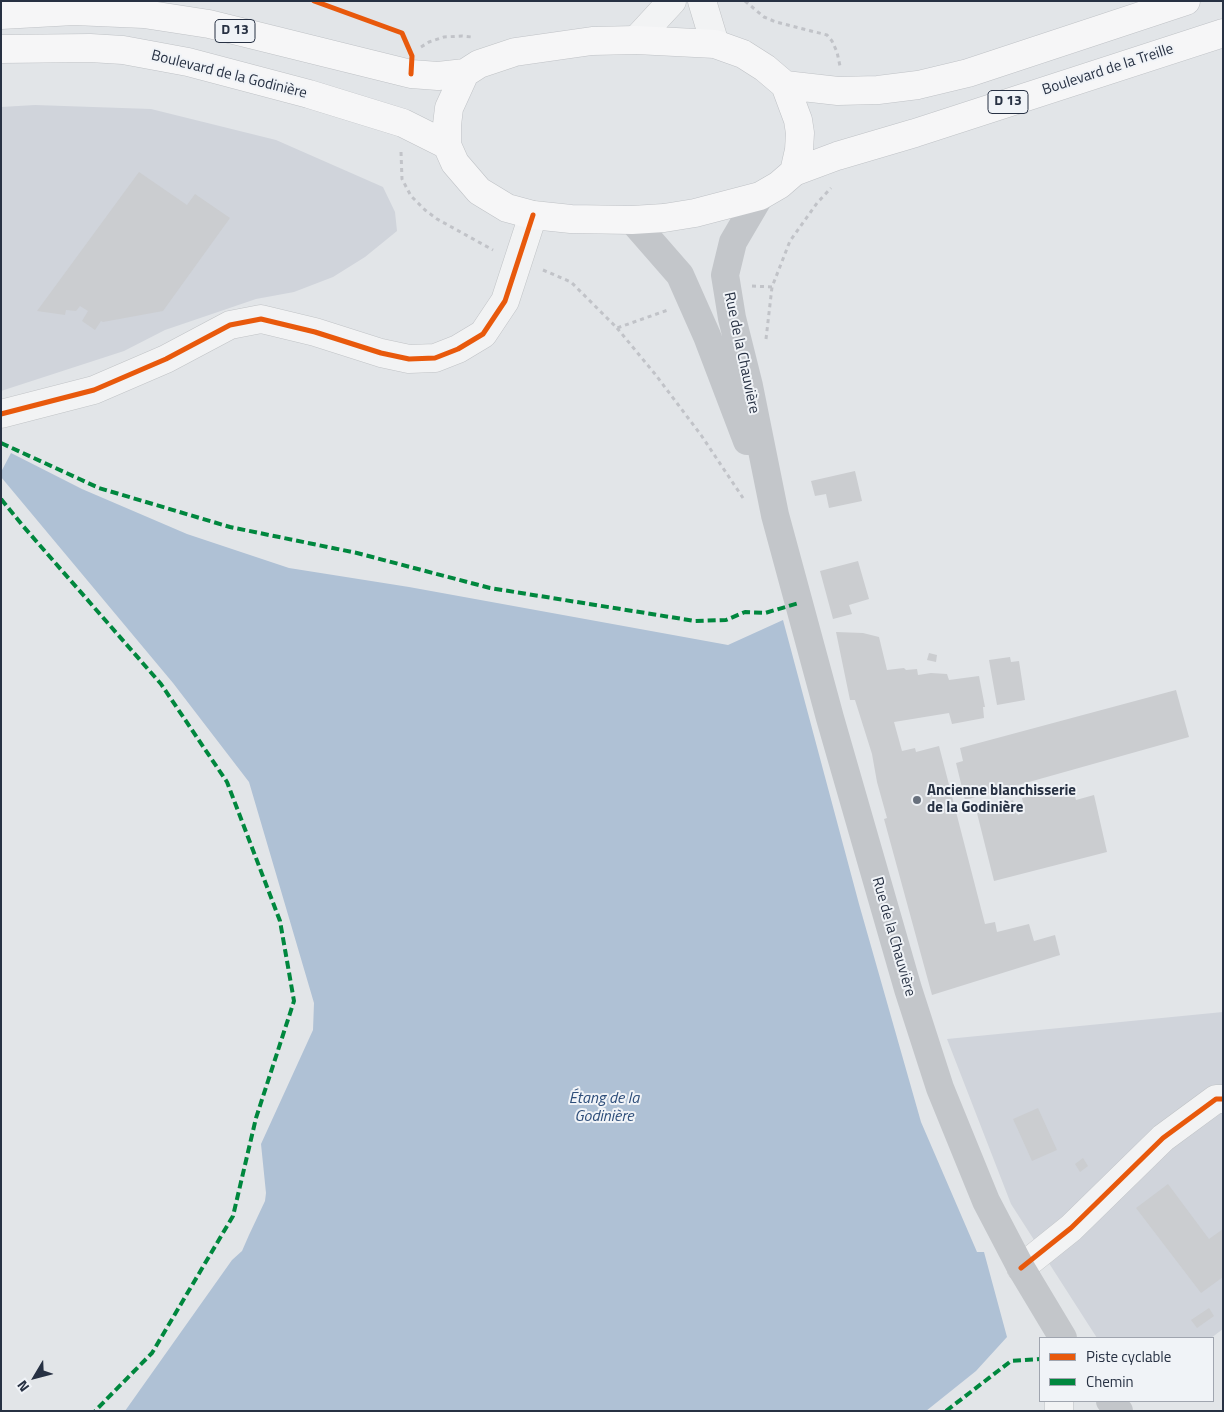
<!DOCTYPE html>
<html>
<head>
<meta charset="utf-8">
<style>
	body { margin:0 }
	#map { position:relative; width:1224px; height:1412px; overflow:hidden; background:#e2e5e8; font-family:"Titillium Web",sans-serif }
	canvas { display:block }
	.frame { position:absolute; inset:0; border:2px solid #273143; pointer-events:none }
	.legend { position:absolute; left:1039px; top:1337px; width:175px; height:65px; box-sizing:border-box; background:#f0f3f7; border:1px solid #a0a5af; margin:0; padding:6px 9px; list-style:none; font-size:15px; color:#273143 }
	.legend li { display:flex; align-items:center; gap:10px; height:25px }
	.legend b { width:25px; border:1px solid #a0a5af }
	.north { position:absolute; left:10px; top:1352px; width:50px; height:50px; -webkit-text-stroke:4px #f0f3f7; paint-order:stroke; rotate:233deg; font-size:14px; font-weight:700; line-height:20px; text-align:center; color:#273143 }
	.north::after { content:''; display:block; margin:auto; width:18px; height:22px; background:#273143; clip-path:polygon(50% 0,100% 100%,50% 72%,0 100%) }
</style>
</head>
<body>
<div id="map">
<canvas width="1224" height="1412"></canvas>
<div class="frame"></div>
<ul class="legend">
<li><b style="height:6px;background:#e8590c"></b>Piste cyclable</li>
<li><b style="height:6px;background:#00873e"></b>Chemin</li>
</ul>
<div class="north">N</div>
</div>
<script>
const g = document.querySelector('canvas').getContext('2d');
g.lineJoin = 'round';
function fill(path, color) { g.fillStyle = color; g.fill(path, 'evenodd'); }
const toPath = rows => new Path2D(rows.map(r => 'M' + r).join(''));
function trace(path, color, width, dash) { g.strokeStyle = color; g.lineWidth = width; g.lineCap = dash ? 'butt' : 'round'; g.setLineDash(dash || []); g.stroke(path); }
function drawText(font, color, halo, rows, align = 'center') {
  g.font = font + ' "Titillium Web",sans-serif'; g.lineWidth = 4; g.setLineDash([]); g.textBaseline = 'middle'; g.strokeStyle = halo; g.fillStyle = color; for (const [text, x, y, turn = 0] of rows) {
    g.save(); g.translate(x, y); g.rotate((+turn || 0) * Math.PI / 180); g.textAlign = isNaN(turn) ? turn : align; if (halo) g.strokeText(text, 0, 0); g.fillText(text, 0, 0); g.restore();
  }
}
const built = toPath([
	[35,105,151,109,276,140,383,187,395,212,397,231,365,257,333,277,294,292,256,299,165,330,124,351,1,391,1,107],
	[1223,1012,1223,1329,1211,1338,1097,1338,1011,1204,947,1039]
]);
const water = toPath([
	[11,453,82,489,187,534,289,568,409,587,728,645,783,620,859,904,921,1122,977,1252,984,1252,1007,1337,976,1371,926,1411,125,1411,232,1260,242,1251,249,1235,265,1201,266,1193,261,1144,313,1030,314,1003,249,782,173,683,1,477,1,472]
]);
const building = toPath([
	[139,172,187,205,195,194,230,218,163,311,103,322,101,321,95,330,82,321,88,311,80,306,76,311,66,310,65,315,37,311],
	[855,471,862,501,829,508,826,494,815,496,811,481],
	[858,561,869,599,849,605,852,614,833,619,820,571],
	[836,632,863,633,879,637,887,670,904,668,906,670,917,669,918,675,931,673,947,674,949,680,979,676,985,707,983,707,984,718,952,724,949,713,894,722,902,751,915,748,916,752,939,746,985,924,995,922,997,932,1029,924,1034,941,1055,935,1060,955,932,995,884,819,887,818,877,782,872,754,855,700,850,700],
	[929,653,937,655,936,662,927,660],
	[1010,657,1011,662,1019,661,1025,700,997,705,989,660],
	[1176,690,1189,737,965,800,956,763,963,761,960,748],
	[1072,785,1076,800,1094,795,1107,852,994,881,976,809,1013,800,1018,815,1025,812,1022,798],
	[1038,1108,1057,1150,1032,1161,1013,1119],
	[1083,1158,1088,1166,1080,1172,1075,1164],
	[1168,1184,1209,1239,1223,1229,1223,1277,1201,1293,1136,1208],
	[1209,1308,1214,1316,1197,1328,1191,1320]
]);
const path = toPath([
	[745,1,764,17,776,22,827,35,832,41,837,52,840,66],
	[421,47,429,42,444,37,462,36,472,37],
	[401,152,402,179,411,196,425,210,437,219,493,250],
	[543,270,571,282,617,328,668,310],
	[752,286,772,287,790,241,817,203,831,188],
	[617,328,655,374,701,435,743,498],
	[766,339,772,287]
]);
const minor = toPath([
	[702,1,715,44],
	[636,40,672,1],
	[1,414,94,390,166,359,230,325,261,319,315,332,381,353,409,359,435,358,458,349,483,334,505,301,533,215],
	[1021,1268,1071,1228,1163,1138,1216,1099,1223,1099],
	[1059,1401,1059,1411]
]);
const secondary = toPath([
	[760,196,733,242,725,275,732,318,749,386,775,515,830,718,908,989,940,1088,986,1201,1021,1268,1063,1338],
	[632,220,680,275,707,336,747,441],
	[1110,1401,1119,1411]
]);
const primary = toPath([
	[1,15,74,11,144,14,209,24,411,74,438,76,465,73],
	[636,40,715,44,743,54,765,68,785,85,798,120,800,133,799,150,794,172,779,185,760,196,695,213,664,218,632,220,571,219,533,215,507,208,479,191,455,163,447,145,447,125,449,108,465,73,479,64,515,52,592,41,636,40],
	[1,49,90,48,123,50,188,62,309,94,403,123,447,145],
	[785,85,838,91,878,90,918,85,968,73,1186,1],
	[794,172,837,156,915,133,1223,33]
]);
const quiet = toPath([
	[1,443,99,488,230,527,357,553,490,588,695,621,726,620,745,612,765,613,799,603],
	[1,499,23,526,161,684,227,782,280,921,294,1001,256,1118,233,1216,152,1353,95,1411],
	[946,1411,1011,1361,1040,1359]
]);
const cycleway = toPath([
	[314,1,402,33,412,56,411,74],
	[1,414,94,390,166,359,230,325,261,319,315,332,381,353,409,359,435,358,458,349,483,334,505,301,533,215],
	[1021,1268,1071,1228,1163,1138,1216,1099,1223,1099]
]);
const markers = [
	[917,800,5,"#68707d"]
];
const shields = [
	[235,31,40],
	[1008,102,40]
];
const shieldNames = [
	["D 13",235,31],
	["D 13",1008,102]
];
const streetNames = [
	["Boulevard de la Treille",1108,70,-18],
	["Boulevard de la Godinière",229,75,14],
	["Rue de la Chauvière",741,353,78],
	["Rue de la Chauvière",893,937,74]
];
const poiNames = [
	["Ancienne blanchisserie",927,791],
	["de la Godinière",927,808]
];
const waterNames = [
	["Étang de la",604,1099],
	["Godinière",604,1117]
];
fill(built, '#d0d4db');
fill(water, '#afc1d5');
fill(building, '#cbcdd0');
trace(minor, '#c0c3c6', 29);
trace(primary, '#bfc2c6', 29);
trace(path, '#c1c3c8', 3, [4, 4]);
trace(minor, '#f2f3f4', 28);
trace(secondary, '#c3c6ca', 28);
trace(primary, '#f6f6f7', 28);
trace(quiet, '#00873e', 4, [8, 4]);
trace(cycleway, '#e8590c', 5);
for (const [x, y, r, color] of markers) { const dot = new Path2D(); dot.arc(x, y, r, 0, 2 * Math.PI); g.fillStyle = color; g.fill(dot); trace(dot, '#f0f3f7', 2); }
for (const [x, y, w] of shields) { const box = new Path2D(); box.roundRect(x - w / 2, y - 11.5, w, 23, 4); g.fillStyle = '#f0f3f7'; g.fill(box); trace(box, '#273143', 1); }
drawText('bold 14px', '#273143', null, shieldNames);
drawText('15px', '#273143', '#f0f3f7', streetNames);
drawText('bold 15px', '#273143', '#f0f3f7', poiNames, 'left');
drawText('italic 16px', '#2e4e7a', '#f0f3f7', waterNames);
</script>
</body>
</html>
